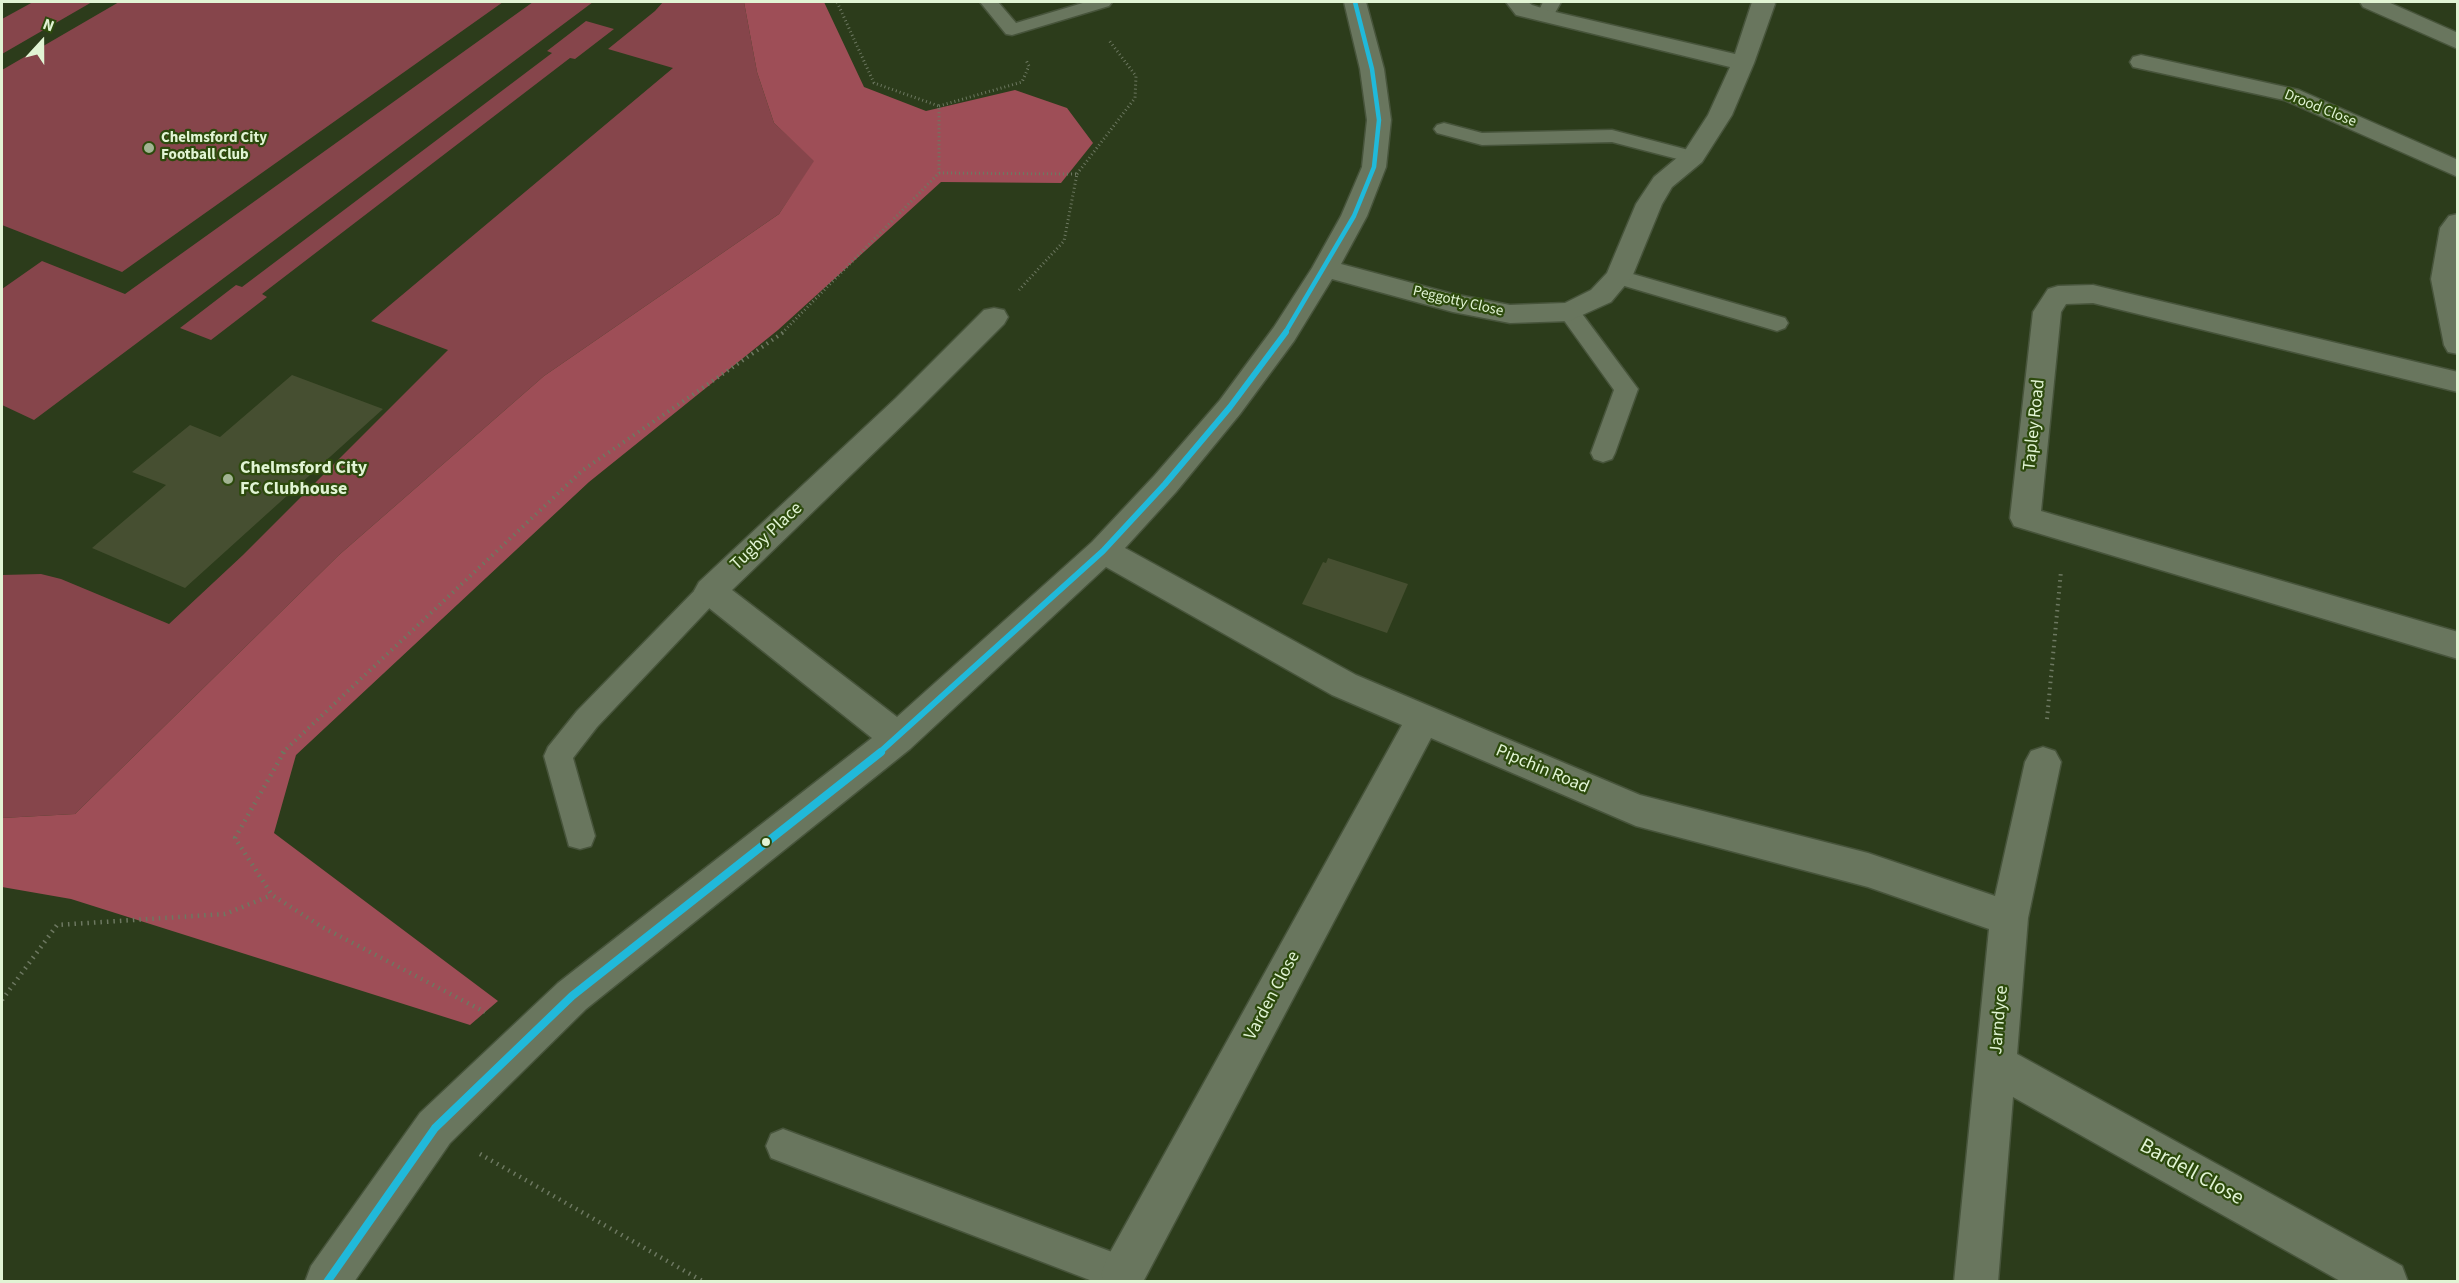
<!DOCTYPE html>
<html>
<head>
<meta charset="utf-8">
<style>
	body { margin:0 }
	#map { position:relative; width:2459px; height:1283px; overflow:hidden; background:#2c3c1b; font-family:"Source Sans 3",sans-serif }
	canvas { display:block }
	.frame { position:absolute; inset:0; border:3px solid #e1f4d4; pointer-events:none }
	.north { position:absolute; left:12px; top:12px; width:60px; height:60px; -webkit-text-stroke:4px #2d4a0d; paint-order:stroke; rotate:21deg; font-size:16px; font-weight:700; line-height:24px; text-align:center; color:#e1f4d4 }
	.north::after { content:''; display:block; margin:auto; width:21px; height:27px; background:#e1f4d4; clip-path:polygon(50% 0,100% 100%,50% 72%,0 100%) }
</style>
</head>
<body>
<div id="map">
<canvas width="2459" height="1283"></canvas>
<div class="frame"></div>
<div class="north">N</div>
</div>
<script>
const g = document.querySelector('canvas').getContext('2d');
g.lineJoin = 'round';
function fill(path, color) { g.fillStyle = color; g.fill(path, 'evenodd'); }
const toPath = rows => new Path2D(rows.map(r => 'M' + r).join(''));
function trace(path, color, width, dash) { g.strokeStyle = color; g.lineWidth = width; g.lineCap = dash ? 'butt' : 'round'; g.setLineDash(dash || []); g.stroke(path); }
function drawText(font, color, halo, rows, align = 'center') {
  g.font = font + ' "Source Sans 3",sans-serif'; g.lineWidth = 4.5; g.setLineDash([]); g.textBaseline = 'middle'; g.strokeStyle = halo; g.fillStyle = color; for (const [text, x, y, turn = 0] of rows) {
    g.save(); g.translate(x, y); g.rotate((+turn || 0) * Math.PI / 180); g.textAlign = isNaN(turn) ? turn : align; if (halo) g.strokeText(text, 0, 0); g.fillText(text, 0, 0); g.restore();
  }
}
const green = toPath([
	[33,2,92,2,2,54,2,19],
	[119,2,503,2,122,272,2,225,2,70],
	[533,2,593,2,34,420,2,405,2,289,42,261,125,294],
	[663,2,744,2,757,72,774,123,815,161,779,214,544,376,339,555,75,814,2,818,2,575,41,574,61,579,169,624,243,555,448,350,371,321,673,68,608,49,655,11],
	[586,21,614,29,575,59,570,58,262,294,267,297,211,340,180,328,236,285,242,287,552,53,547,51]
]);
const forest = toPath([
	[744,2,824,2,864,87,926,111,1015,90,1067,108,1093,143,1061,183,941,182,778,330,589,482,296,755,274,833,498,1001,470,1025,71,899,2,887,2,818,75,814,339,555,544,376,779,214,814,161,774,123,757,72]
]);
const building = toPath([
	[292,375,383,409,185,588,92,548,166,485,132,472,190,425,220,437],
	[1328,558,1408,584,1387,633,1302,604,1323,562,1326,563]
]);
const pathFar2 = toPath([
	[939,106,1022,82,1029,66,1026,60],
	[939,173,1077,174,1064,241,1019,290],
	[1077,174,1135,98,1136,76,1108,39],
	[782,333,939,173,939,106,874,83,837,2]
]);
const pathFar1 = toPath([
	[2047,719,2061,571],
	[282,753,583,470,784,332]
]);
const path = toPath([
	[284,752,235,838,272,895,322,927,485,1012],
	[2,1000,57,925,225,914,272,895],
	[480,1154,704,1282]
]);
const service = toPath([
	[980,2,998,2,1016,23,1086,2,1112,2,1109,6,1012,35,1006,34,980,2],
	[1543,2,1561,2,1551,20,1545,21,1539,20,1536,16,1543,2],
	[1444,123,1482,133,1612,130,1700,153,1703,157,1700,161,1693,163,1612,142,1482,145,1437,133,1434,129,1437,125,1444,123],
	[1619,270,1785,318,1788,323,1785,328,1777,331,1611,282,1608,277,1611,272,1619,270],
	[1569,304,1577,307,1638,389,1615,453,1612,459,1603,462,1594,459,1591,453,1614,390,1558,312,1561,307,1569,304],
	[710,581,719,584,723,591,719,598,597,727,573,758,595,836,591,846,580,849,569,846,544,756,548,747,577,711,701,584,710,581],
	[783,1129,1136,1261,1141,1274,1138,1282,1095,1282,771,1158,766,1146,771,1134,783,1129]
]);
const minor = toPath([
	[1344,2,1366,2,1384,69,1391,120,1386,167,1367,216,1341,264,1453,294,1510,305,1565,303,1591,290,1607,273,1636,204,1654,177,1684,152,1708,115,1730,67,1516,15,1506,2,1528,2,1532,5,1551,11,1735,54,1752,2,1774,2,1775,4,1754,63,1732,115,1702,162,1672,187,1662,204,1632,277,1611,302,1569,321,1510,323,1453,312,1332,279,1294,341,1240,414,1176,492,1125,548,1356,675,1640,795,1868,853,1995,896,2025,762,2031,751,2043,747,2055,751,2061,762,2028,918,2017,1054,2402,1266,2408,1282,2342,1282,2013,1097,1998,1282,1954,1282,1989,929,1868,887,1636,826,1431,738,1143,1282,1104,1282,1101,1274,1107,1258,1402,725,1332,695,1106,567,910,749,586,1009,450,1143,354,1282,305,1282,311,1266,420,1113,558,983,872,738,699,600,694,591,699,582,896,398,984,310,994,308,1004,310,1008,317,1004,324,916,412,732,590,897,717,1092,542,1154,476,1220,400,1274,327,1312,268,1341,216,1362,167,1367,120,1360,69,1344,2],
	[2360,2,2388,2,2458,33,2458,49,2363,7,2360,2],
	[2141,55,2299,90,2458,160,2458,177,2284,100,2133,67,2130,62,2133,57,2141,55],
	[2458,214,2457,279,2458,354,2448,352,2444,345,2431,279,2440,228,2449,216,2458,214],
	[2093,285,2458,372,2458,392,2093,303,2066,304,2061,312,2041,511,2458,632,2458,659,2014,526,2010,518,2033,312,2048,289,2058,286,2093,285]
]);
const bus1Far2 = toPath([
	[1285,333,1354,216,1374,167,1379,120,1372,69,1355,2]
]);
const bus1Far1 = toPath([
	[879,753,1103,551,1165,484,1230,407,1286,332]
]);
const bus1 = toPath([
	[327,1282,435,1128,572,996,881,752]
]);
const markers = [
	[149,148,6,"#a2b493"],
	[228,479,6,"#a2b493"],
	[766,842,5,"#e1f4d4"]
];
const farStreetnames = [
	["Drood Close",2320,109,22],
	["Peggotty Close",1458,302,13]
];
const farPoinames = [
	["Chelmsford City",161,139],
	["Football Club",161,156]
];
const streetNames = [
	["Tapley Road",2035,425,-84],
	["Tugby Place",767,537,-43],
	["Pipchin Road",1542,770,23],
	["Varden Close",1273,996,-62],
	["Jarndyce",2000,1020,-85]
];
const poiNames = [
	["Chelmsford City",240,469],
	["FC Clubhouse",240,490]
];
const nearStreetnames = [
	["Bardell Close",2191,1173,29]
];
fill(green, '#86454b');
fill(forest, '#9e4e57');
fill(building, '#464f31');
trace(service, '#47543b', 3);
trace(minor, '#47543b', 3);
trace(pathFar2, '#6d7861', 3, [1, 3]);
trace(pathFar1, '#6d7861', 4, [1.5, 4.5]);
trace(path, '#6d7861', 4.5, [1.5, 5]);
fill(service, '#69765e');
fill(minor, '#69765e');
trace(bus1Far2, '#20b9da', 4.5);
trace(bus1Far1, '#20b9da', 6);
trace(bus1, '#20b9da', 8);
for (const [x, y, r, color] of markers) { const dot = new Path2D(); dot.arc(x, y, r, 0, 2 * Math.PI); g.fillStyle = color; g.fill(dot); trace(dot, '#2d4a0d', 2); }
drawText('15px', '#e1f4d4', '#2d4a0d', farStreetnames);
drawText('bold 15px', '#e1f4d4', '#2d4a0d', farPoinames, 'left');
drawText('18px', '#e1f4d4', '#2d4a0d', streetNames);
drawText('bold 18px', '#e1f4d4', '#2d4a0d', poiNames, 'left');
drawText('21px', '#e1f4d4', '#2d4a0d', nearStreetnames);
</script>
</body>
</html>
